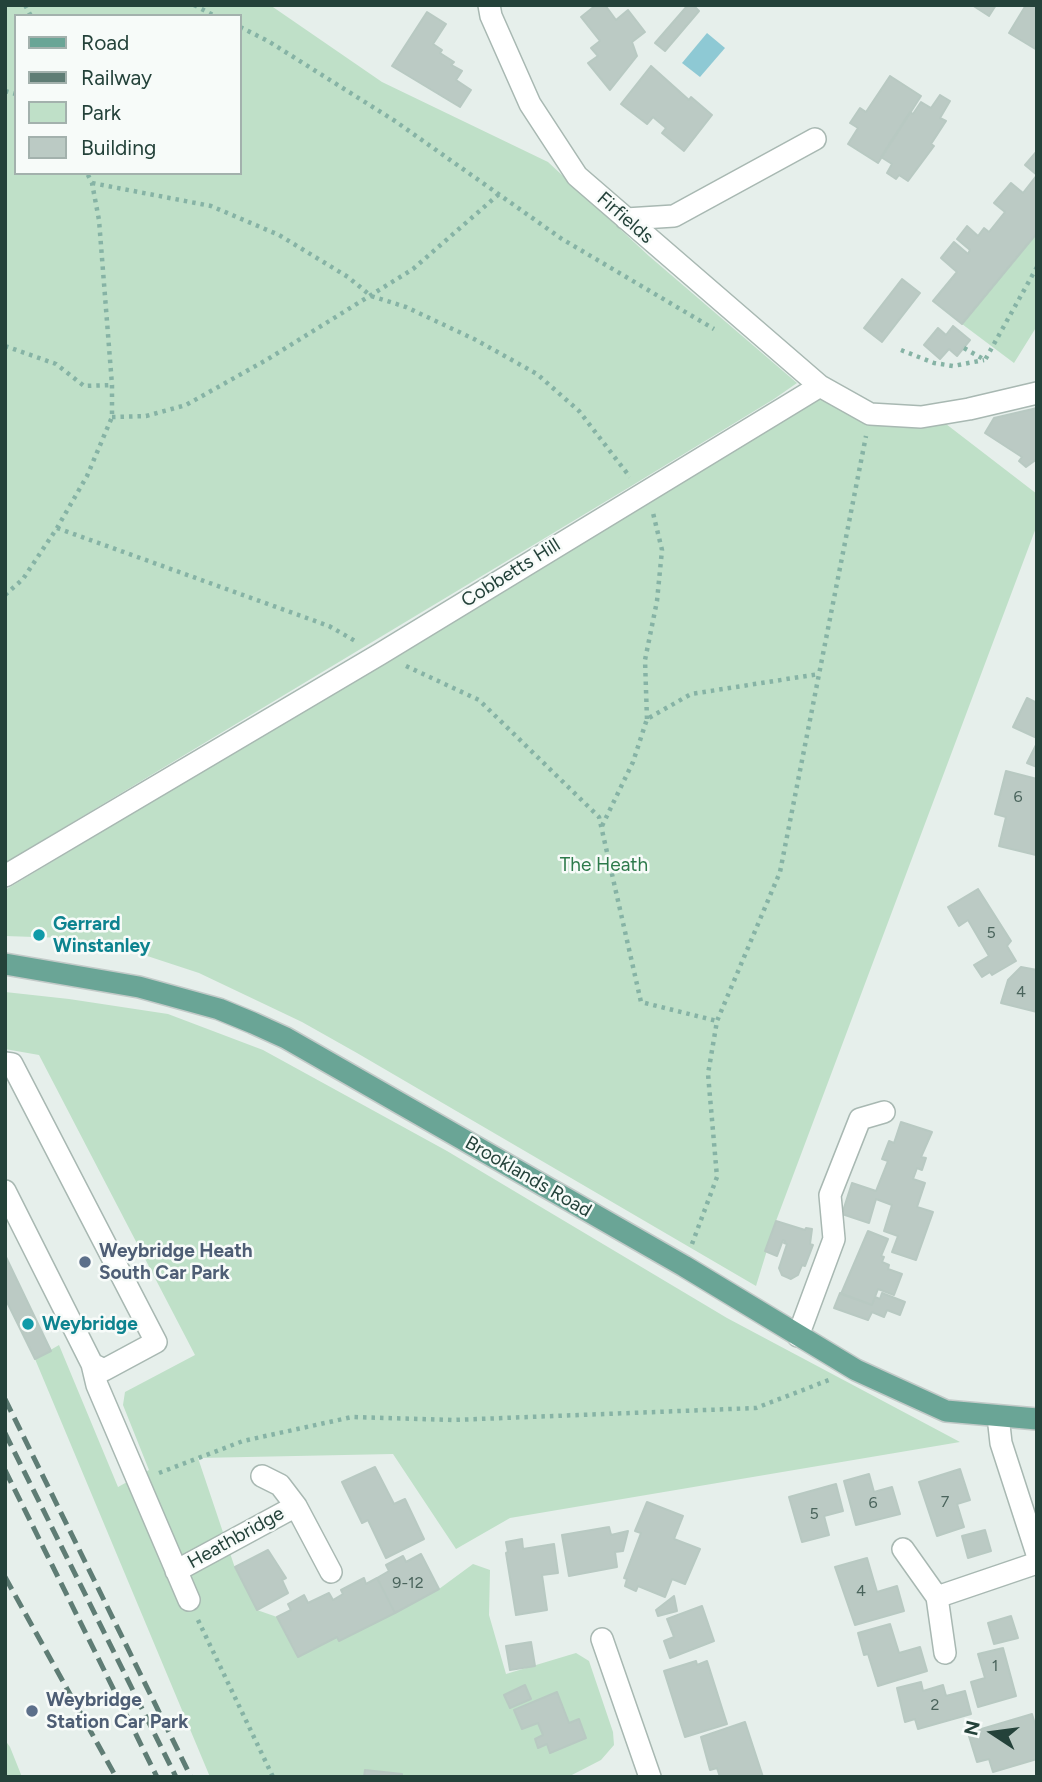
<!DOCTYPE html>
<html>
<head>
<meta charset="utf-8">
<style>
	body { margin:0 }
	#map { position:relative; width:1042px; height:1782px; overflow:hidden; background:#e6efeb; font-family:Figtree,sans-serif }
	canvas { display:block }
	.frame { position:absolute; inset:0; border:7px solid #24423a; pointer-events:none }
	.legend { position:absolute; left:14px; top:14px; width:228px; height:161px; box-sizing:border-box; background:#f7fbf9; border:2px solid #a3b1ad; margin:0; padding:9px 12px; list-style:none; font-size:21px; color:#24423a }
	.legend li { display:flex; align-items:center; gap:14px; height:35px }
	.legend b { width:35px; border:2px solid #a3b1ad }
	.north { position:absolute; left:958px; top:1698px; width:70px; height:70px; -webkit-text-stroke:5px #f7fbf9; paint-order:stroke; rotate:283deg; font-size:19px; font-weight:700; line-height:28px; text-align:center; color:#24423a }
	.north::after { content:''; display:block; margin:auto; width:24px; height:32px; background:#24423a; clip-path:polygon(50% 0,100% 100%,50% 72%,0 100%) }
</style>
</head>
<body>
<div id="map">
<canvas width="1042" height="1782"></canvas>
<div class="frame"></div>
<ul class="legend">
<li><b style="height:9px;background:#6aa596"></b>Road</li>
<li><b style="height:9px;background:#5f7d75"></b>Railway</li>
<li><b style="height:19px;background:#bfe0c8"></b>Park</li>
<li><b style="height:19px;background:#bbcac4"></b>Building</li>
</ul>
<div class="north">N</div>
</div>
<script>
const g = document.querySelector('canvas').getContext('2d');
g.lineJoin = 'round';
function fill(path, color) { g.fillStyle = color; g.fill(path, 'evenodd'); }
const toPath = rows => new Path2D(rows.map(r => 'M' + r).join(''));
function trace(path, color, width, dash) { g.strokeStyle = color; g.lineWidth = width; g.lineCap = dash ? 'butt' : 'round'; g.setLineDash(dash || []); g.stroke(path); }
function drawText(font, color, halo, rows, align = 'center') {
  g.font = font + ' Figtree,sans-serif'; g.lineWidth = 5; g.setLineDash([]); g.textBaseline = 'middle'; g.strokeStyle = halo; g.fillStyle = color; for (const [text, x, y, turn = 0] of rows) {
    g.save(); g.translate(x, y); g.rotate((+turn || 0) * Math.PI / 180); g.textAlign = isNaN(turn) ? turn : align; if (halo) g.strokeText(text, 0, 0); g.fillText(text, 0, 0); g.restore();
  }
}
const green = toPath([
	[5,5,270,5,382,82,548,162,649,256,797,383,774,399,628,488,5,863],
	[16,16,240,16,240,173,16,173],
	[1037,233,1037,326,1014,363,962,324],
	[822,392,869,421,946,424,1037,494,1037,525,776,1221,756,1286,357,1053,302,1022,199,973,129,950,64,938,5,936,5,890,556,559],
	[5,992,69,999,168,1014,263,1050,447,1151,727,1318,960,1442,510,1518,456,1549,393,1454,198,1458,235,1568,257,1610,277,1617,298,1657,337,1637,340,1641,395,1613,439,1589,473,1564,490,1570,489,1615,506,1674,576,1653,589,1661,613,1732,614,1745,601,1760,568,1777,210,1777,35,1359,59,1345,118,1487,149,1470,123,1405,125,1392,195,1355,39,1055,5,1049],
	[5,1740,10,1747,22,1777,5,1777]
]);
const water = toPath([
	[707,33,725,48,700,77,682,63]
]);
const building = toPath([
	[596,5,605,5,616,20,628,10,645,32,632,42,637,56,610,90,588,63,598,56,591,48,600,41,581,17,596,5],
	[688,5,693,5,699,11,665,51,655,43,688,5],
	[972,5,996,5,989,16,972,5],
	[1026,5,1037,5,1037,50,1009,33,1026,5],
	[427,12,446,24,433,44,442,50,440,53,454,62,451,65,462,71,456,80,471,90,460,107,392,66,427,12],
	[651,66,689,100,691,97,712,115,684,151,662,133,666,128,653,117,647,124,621,104,651,66],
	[890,76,921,96,878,163,848,144,858,128,850,123,860,108,866,112,890,76],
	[940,95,950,101,940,118,946,121,931,144,934,146,908,181,899,175,896,179,887,173,892,164,881,157,910,112,913,114,921,102,931,108,940,95],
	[1037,151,1037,175,1025,165,1037,151],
	[1037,175,1037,233,962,324,933,301,957,272,941,258,954,242,968,254,970,250,957,239,967,226,978,236,984,228,989,232,1005,212,994,203,1011,183,1023,193,1037,175],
	[902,279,920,293,882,342,864,328,902,279],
	[953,326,970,340,957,356,949,349,940,359,924,345,938,328,946,335,953,326],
	[1037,408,1037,459,1026,467,1019,461,1022,457,985,433,994,418,1037,408],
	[1027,698,1037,703,1037,738,1013,727,1027,698],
	[1037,743,1037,767,1027,763,1037,743],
	[1006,771,1037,779,1036,855,999,846,1006,817,995,814,1006,771],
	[978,889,1011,941,1007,946,1016,961,992,975,990,972,982,977,974,965,989,956,968,920,959,926,948,907,978,889],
	[1021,967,1037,970,1037,1012,1001,1003,1008,980,1021,967],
	[901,1122,932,1132,921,1157,926,1158,922,1170,917,1168,913,1179,925,1183,917,1207,933,1212,916,1260,892,1252,898,1236,884,1231,892,1205,876,1199,869,1223,842,1214,852,1183,876,1191,888,1161,882,1159,889,1141,894,1143,901,1122],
	[776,1221,805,1230,806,1228,812,1229,810,1244,813,1245,805,1266,802,1265,798,1275,791,1279,782,1275,779,1268,787,1244,784,1243,785,1241,783,1240,777,1256,765,1251,776,1221],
	[868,1231,888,1239,881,1256,884,1257,882,1262,889,1265,888,1269,902,1274,894,1295,878,1289,872,1305,841,1294,868,1231],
	[5,1255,51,1351,35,1359,5,1298,5,1255],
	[840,1293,872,1305,875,1297,880,1299,882,1293,905,1302,900,1315,887,1310,884,1317,872,1312,868,1320,834,1308,840,1293],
	[375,1467,394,1504,405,1499,424,1539,386,1558,368,1520,362,1523,342,1482,375,1467],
	[960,1469,970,1500,957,1504,964,1527,937,1536,919,1482,960,1469],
	[869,1474,874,1492,892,1487,900,1514,856,1525,844,1481,869,1474],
	[836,1484,843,1511,824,1516,829,1535,802,1542,789,1497,836,1484],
	[647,1502,683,1516,674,1539,700,1549,685,1584,672,1579,665,1597,638,1586,636,1591,625,1586,627,1579,624,1578,641,1533,635,1531,647,1502],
	[609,1527,611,1535,628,1531,623,1551,615,1552,617,1567,569,1576,562,1535,609,1527],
	[985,1530,991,1551,968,1558,962,1536,985,1530],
	[522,1539,523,1549,554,1544,558,1573,542,1575,547,1610,516,1615,506,1553,508,1552,506,1542,522,1539],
	[268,1550,286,1578,282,1580,288,1593,257,1610,235,1567,268,1550],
	[421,1554,439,1589,395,1613,377,1578,389,1571,386,1565,403,1556,406,1562,421,1554],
	[867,1558,877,1592,897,1586,904,1611,855,1625,835,1567,867,1558],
	[364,1578,366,1584,377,1578,395,1613,339,1641,337,1637,298,1657,277,1617,291,1610,288,1604,304,1595,308,1603,329,1593,333,1600,343,1594,341,1590,364,1578],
	[674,1596,677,1611,658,1616,656,1610,674,1596],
	[702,1606,714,1641,670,1658,664,1641,674,1637,667,1619,702,1606],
	[1011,1616,1018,1638,994,1644,988,1623,1011,1616],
	[890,1624,899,1653,920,1647,927,1671,878,1686,868,1654,864,1655,858,1633,890,1624],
	[531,1642,535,1666,510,1670,506,1646,531,1642],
	[1003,1648,1016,1696,978,1707,971,1682,985,1678,978,1654,1003,1648],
	[696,1661,697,1665,707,1661,727,1724,685,1737,664,1671,696,1661],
	[921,1682,923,1691,943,1685,946,1696,965,1691,971,1714,918,1729,915,1719,905,1722,897,1688,921,1682],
	[525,1685,531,1699,510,1708,504,1695,525,1685],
	[557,1692,569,1723,579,1719,586,1738,550,1753,547,1744,538,1748,535,1739,543,1735,538,1723,522,1729,514,1710,557,1692],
	[1032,1714,1037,1731,1037,1759,993,1772,989,1759,977,1762,968,1733,1032,1714],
	[745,1722,763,1777,720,1777,717,1768,710,1770,701,1737,745,1722],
	[365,1770,402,1774,402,1777,364,1777,365,1770]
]);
const path = toPath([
	[25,5,31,16],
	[194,5,215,16],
	[240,27,268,41,395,121,562,239,714,329],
	[5,91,16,94],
	[92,183,211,206,279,235,348,277,371,296,406,307,476,340,537,374,579,411,630,477],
	[5,346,56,364,84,386,112,385],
	[964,348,985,360,1037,267],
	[901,350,934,363,953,366,984,360],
	[112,417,146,416,186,405,268,359,413,269,499,194],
	[57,528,329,626,357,642],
	[5,595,23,579,57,528,87,476,112,417,112,385,99,220,92,183,87,173],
	[406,666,479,700,599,817,641,1002,717,1021],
	[647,719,645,660,657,601,662,550,653,513],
	[602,826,633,762,647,719,691,694,819,674],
	[692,1244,717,1177,708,1074,717,1021,780,872,866,436],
	[159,1473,243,1441,352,1417,453,1420,756,1408,829,1380],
	[198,1620,273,1777]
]);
const minor = toPath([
	[489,5,491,16,530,104,577,176,820,386,870,414,921,417,969,409,1037,393],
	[626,219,674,216,815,139],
	[5,876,380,654,820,386],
	[5,1063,12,1064,156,1342,104,1370,92,1364],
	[5,1191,92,1364,97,1385,189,1600],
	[798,1336,834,1239,830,1195,860,1119,884,1112],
	[998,1416,1001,1443,1037,1554],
	[262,1476,280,1485,296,1506,331,1572],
	[903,1549,937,1597,945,1653],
	[176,1571,296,1506],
	[937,1597,1037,1563],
	[602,1639,650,1777]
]);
const major = toPath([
	[5,964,139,987,219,1009,253,1023,286,1038,684,1266,856,1370,946,1411,1037,1419]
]);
const rail = toPath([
	[5,1399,191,1777],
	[5,1433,176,1777],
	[5,1470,157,1777],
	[5,1577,116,1777]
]);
const markers = [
	[39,935,7,"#0f9aa8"],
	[85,1262,7,"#5c6f8a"],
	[28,1324,7,"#0f9aa8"],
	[32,1711,7,"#5c6f8a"]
];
const numberNames = [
	["6",1018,797],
	["5",991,933],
	["4",1021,992],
	["7",945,1502],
	["6",873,1503],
	["5",814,1514],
	["9-12",408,1583],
	["4",861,1591],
	["1",995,1666],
	["2",935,1705]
];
const streetNames = [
	["Firfields",625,218,41],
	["Cobbetts Hill",511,573,-32],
	["Brooklands Road",528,1177,30],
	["Heathbridge",236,1538,-29]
];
const parkNames = [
	["The Heath",604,865]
];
const cultureNames = [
	["Gerrard",53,924],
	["Winstanley",53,946],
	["Weybridge",42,1324]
];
const serviceNames = [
	["Weybridge Heath",99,1251],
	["South Car Park",99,1273],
	["Weybridge",46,1700],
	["Station Car Park",46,1722]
];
fill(green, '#bfe0c8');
fill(water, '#8ec9d4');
fill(building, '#bbcac4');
trace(building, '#b8c9c2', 2);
trace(minor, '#a8b8b2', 24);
trace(major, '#c2cac8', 24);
trace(path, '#86b3a5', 4.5, [3.5, 5]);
trace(minor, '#fff', 21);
trace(major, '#6aa596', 21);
trace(rail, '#5f7d75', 5, [14, 7]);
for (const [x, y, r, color] of markers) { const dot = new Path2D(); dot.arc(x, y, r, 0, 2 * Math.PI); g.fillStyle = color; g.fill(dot); trace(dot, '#f7fbf9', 2.5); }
drawText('16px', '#4a645c', null, numberNames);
drawText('19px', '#24423a', '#f7fbf9', streetNames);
drawText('19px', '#2d7a4b', '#f7fbf9', parkNames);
drawText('bold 19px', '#0d838f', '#f7fbf9', cultureNames, 'left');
drawText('bold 19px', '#4e5e75', '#f7fbf9', serviceNames, 'left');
</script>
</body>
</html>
